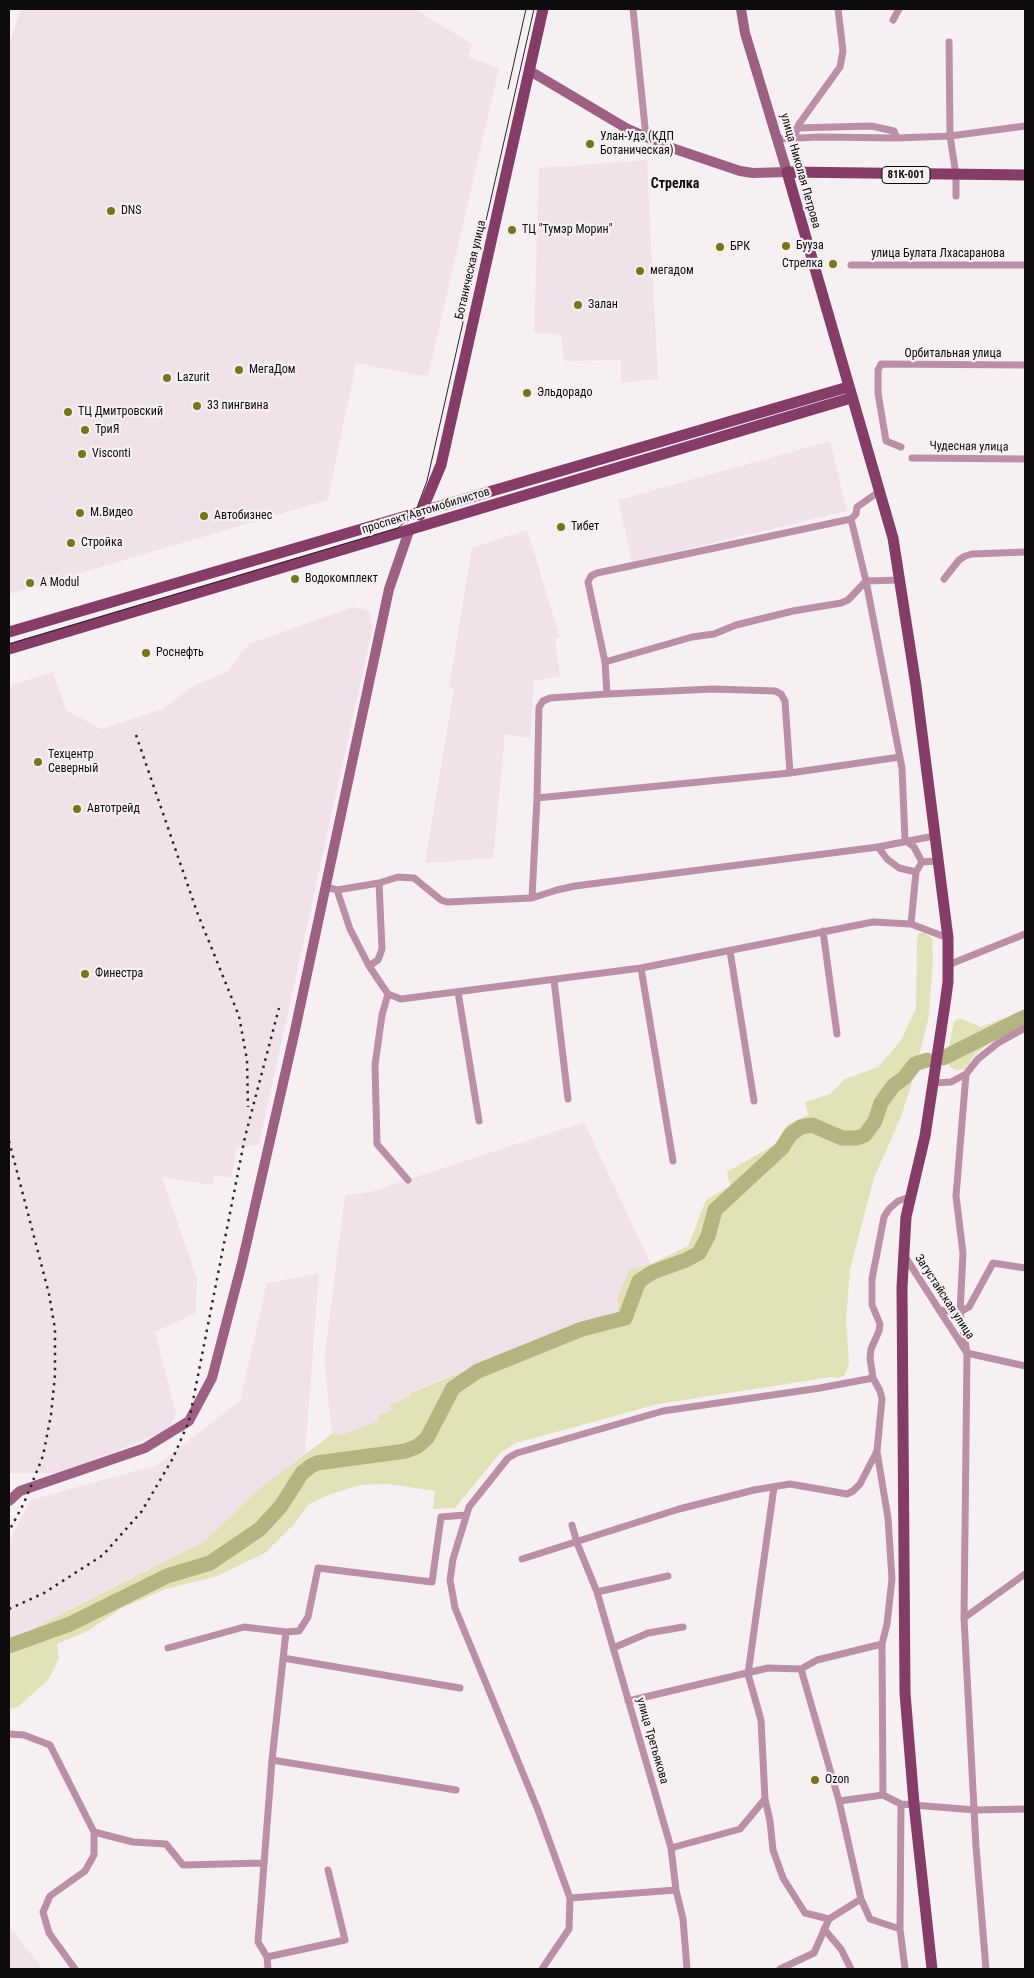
<!DOCTYPE html>
<html>
<head>
<meta charset="utf-8">
<style>
	body { margin:0 }
	#map { position:relative; width:1034px; height:1978px; overflow:hidden; background:#f7f0f3; font-family:"Roboto Condensed",sans-serif }
	canvas { display:block }
	.frame { position:absolute; inset:0; border:10px solid #0d0b0c; pointer-events:none }
</style>
</head>
<body>
<div id="map">
<canvas width="1034" height="1978"></canvas>
<div class="frame"></div>
</div>
<script>
const g = document.querySelector('canvas').getContext('2d');
g.lineJoin = 'round';
function fill(path, color) { g.fillStyle = color; g.fill(path, 'evenodd'); }
const toPath = rows => new Path2D(rows.map(r => 'M' + r).join(''));
function trace(path, color, width, dash) { g.strokeStyle = color; g.lineWidth = width; g.lineCap = dash ? 'butt' : 'round'; g.setLineDash(dash || []); g.stroke(path); }
function drawText(font, color, halo, rows, align = 'center') {
  g.font = font + ' "Roboto Condensed",sans-serif'; g.lineWidth = 4.5; g.setLineDash([]); g.textBaseline = 'middle'; g.strokeStyle = halo; g.fillStyle = color; for (const [text, x, y, turn = 0] of rows) {
    g.save(); g.translate(x, y); g.rotate((+turn || 0) * Math.PI / 180); g.textAlign = isNaN(turn) ? turn : align; if (halo) g.strokeText(text, 0, 0); g.fillText(text, 0, 0); g.restore();
  }
}
const built = toPath([
	[21,9,415,9,472,44,468,57,499,68,428,376,419,375,356,363,328,500,9,594,9,45],
	[647,160,658,379,621,383,621,360,564,361,561,334,534,333,539,168],
	[830,441,847,511,632,562,618,500],
	[527,530,560,637,555,639,560,676,534,681,530,738,505,734,493,858,425,863,454,689,449,688,472,548],
	[353,607,369,611,373,626,259,1144,237,1148,231,1178,215,1175,213,1185,162,1177,197,1279,196,1313,155,1332,176,1413,168,1430,62,1473,9,1473,9,686,53,672,66,710,101,729,160,710,197,684,227,672,249,644],
	[584,1122,651,1264,629,1269,618,1297,617,1315,545,1338,410,1392,411,1396,391,1405,392,1410,380,1421,341,1435,332,1434,324,1360,345,1195,370,1192],
	[319,1273,305,1454,259,1489,205,1541,9,1641,9,1541,31,1500,157,1465,240,1401,267,1283],
	[9,1926,43,1969,9,1969]
]);
const green = toPath([
	[919,933,926,933,932,939,933,959,929,1016,913,1080,900,1119,874,1178,850,1269,846,1321,849,1364,845,1375,839,1378,831,1377,658,1404,516,1443,500,1453,455,1508,433,1509,435,1491,388,1484,360,1485,328,1495,309,1504,295,1523,265,1553,217,1576,166,1589,122,1608,88,1631,57,1644,59,1658,49,1679,18,1707,9,1709,9,1641,205,1541,259,1489,332,1434,341,1435,379,1421,378,1416,392,1410,390,1405,411,1396,410,1393,545,1338,617,1315,618,1297,629,1269,651,1264,688,1246,706,1200,730,1186,727,1172,774,1145,788,1124,808,1115,805,1102,830,1094,845,1079,878,1067,900,1042,916,1008,917,941],
	[1025,1010,1025,1022,1008,1030,975,1054,965,1069,956,1070,950,1067,947,1058,954,1021,960,1018,981,1027]
]);
const river = toPath([
	[943,1058,1025,1017],
	[9,1646,70,1624,167,1576,210,1563,260,1529,281,1506,302,1473,311,1466,317,1463,406,1451,418,1446,427,1438,453,1388,478,1371,582,1329,625,1318,639,1281,653,1272,686,1260,699,1253,708,1236,715,1210,782,1148,791,1134,801,1127,812,1125,842,1138,857,1138,865,1135,875,1121,881,1103,893,1086,904,1078,915,1064,927,1060]
]);
const street = toPath([
	[633,9,646,137],
	[893,20,899,9],
	[949,42,950,136,956,175,956,196],
	[797,128,871,126,894,131,897,138,950,136,1025,126],
	[794,138,799,124,840,67,843,51,838,9],
	[777,139,819,137,897,138],
	[851,265,1025,265],
	[901,447,886,441,878,393,878,370,881,364,1025,365],
	[912,458,1025,459],
	[851,519,856,514,857,507,880,491],
	[944,579,959,560,965,556,972,554,1025,552],
	[900,580,866,581,902,768,905,840,914,847,922,862],
	[605,662,692,637,714,634,736,625,793,611,841,603,848,600,866,581,851,519,597,573,591,576,588,582,605,662,607,694],
	[790,773,785,701,781,694,775,691,713,689,607,694,550,698,543,701,539,707,537,798,790,773,900,757],
	[878,847,887,859,899,868,916,872],
	[326,887,337,890,350,929,369,966,388,994,401,999,641,968,873,922,911,924,948,938],
	[337,890,379,883],
	[532,898,557,890,575,886,878,847,934,836],
	[911,924,916,872,922,862,937,861],
	[823,931,837,1034],
	[730,951,754,1101],
	[948,965,1025,934],
	[369,966,378,960,382,949,379,883,398,877,414,878,441,900,447,902,532,898,537,798],
	[641,968,673,1161],
	[554,980,568,1099],
	[458,992,479,1121],
	[388,994,382,1015,375,1065,377,1144,408,1180],
	[966,1074,956,1196,963,1253,960,1312,967,1353,964,1618,976,1847,986,1969],
	[934,1083,951,1082,966,1074,978,1059,998,1043,1025,1028],
	[904,1255,967,1353,1025,1366],
	[939,1310,960,1312,969,1307,993,1263,1025,1268],
	[877,1452,888,1518,892,1579,887,1624,882,1644],
	[774,1487,748,1674,761,1720,765,1799,770,1821,773,1850,783,1878,805,1913,829,1919,861,1899,870,1919,900,1929,905,1969],
	[572,1525,577,1543,597,1592,671,1848,676,1890,683,1919,687,1969],
	[522,1559,679,1509,754,1490,790,1484,847,1494,853,1491,860,1484,877,1451,882,1399,880,1391,873,1378,870,1358,871,1349,879,1331,880,1324,872,1305,872,1279,884,1217,889,1209,898,1201,910,1197],
	[597,1592,668,1576],
	[964,1618,1025,1574],
	[168,1648,244,1627,286,1632],
	[613,1648,648,1633,683,1627],
	[283,1658,460,1688],
	[801,1669,817,1660,882,1644,883,1795],
	[628,1701,768,1668,801,1669,839,1801],
	[9,1734,24,1735,50,1745,94,1832,94,1855,85,1871,50,1896,43,1912,49,1933,75,1969],
	[272,1760,456,1790],
	[94,1832,133,1842,166,1844,183,1865,263,1863],
	[671,1848,740,1829,765,1799],
	[570,1898,676,1890],
	[861,1899,839,1801,883,1795,901,1804],
	[824,1929,841,1949,851,1969],
	[900,1929,901,1804,975,1810,1025,1809],
	[267,1957,345,1940,328,1870],
	[268,1969,267,1957,258,1942,272,1760,286,1632,299,1631,308,1617,318,1568,432,1582,441,1517,465,1515],
	[542,1969,569,1929,570,1898,538,1810,455,1608,450,1580,453,1559,469,1507,508,1458,517,1453,663,1411,820,1388,873,1378],
	[780,1969,814,1953,829,1919]
]);
const secondary = toPath([
	[530,71,626,128,666,146,740,171,753,173,787,172,745,33,741,9],
	[9,1501,20,1491,145,1448,189,1421,212,1378,242,1263,294,1035,389,589,409,531]
]);
const primary = toPath([
	[420,515,441,465,543,9],
	[9,632,848,387],
	[9,649,851,398],
	[932,1969,914,1804,905,1693,902,1287,906,1217,925,1136,945,1004,948,982,948,938,916,686,893,538,787,172,1025,175]
]);
const tram = toPath([
	[508,89,526,9],
	[9,644,398,528,415,513,427,481,534,9]
]);
const rail = toPath([
	[136,735,197,912,239,1016,247,1060,248,1107],
	[9,1141,49,1294,55,1329,55,1375,51,1415,43,1456,24,1503,9,1531],
	[9,1609,44,1593,103,1555,142,1511,173,1458,189,1421,245,1137,279,1008]
]);
const markers = [
	[590,144,5,"#76751a"],
	[111,211,5,"#76751a"],
	[512,230,5,"#76751a"],
	[786,246,5,"#76751a"],
	[720,247,5,"#76751a"],
	[833,264,5,"#76751a"],
	[640,271,5,"#76751a"],
	[578,305,5,"#76751a"],
	[239,370,5,"#76751a"],
	[167,378,5,"#76751a"],
	[527,393,5,"#76751a"],
	[197,406,5,"#76751a"],
	[68,412,5,"#76751a"],
	[85,430,5,"#76751a"],
	[82,454,5,"#76751a"],
	[80,513,5,"#76751a"],
	[204,516,5,"#76751a"],
	[561,527,5,"#76751a"],
	[71,543,5,"#76751a"],
	[295,579,5,"#76751a"],
	[30,583,5,"#76751a"],
	[146,653,5,"#76751a"],
	[38,762,5,"#76751a"],
	[77,809,5,"#76751a"],
	[85,974,5,"#76751a"],
	[815,1780,5,"#76751a"]
];
const shields = [
	[906,175,48]
];
const shieldNames = [
	["81К-001",906,175]
];
const poiNames = [
	["Улан-Удэ (КДП",600,137],
	["Ботаническая)",600,151],
	["DNS",121,211],
	["ТЦ \"Тумэр Морин\"",522,230],
	["Бууза",796,246],
	["БРК",730,247],
	["Стрелка",823,264,"right"],
	["мегадом",650,271],
	["Залан",588,305],
	["МегаДом",249,370],
	["Lazurit",177,378],
	["Эльдорадо",537,393],
	["33 пингвина",207,406],
	["ТЦ Дмитровский",78,412],
	["ТриЯ",95,430],
	["Visconti",92,454],
	["М.Видео",90,513],
	["Автобизнес",214,516],
	["Тибет",571,527],
	["Стройка",81,543],
	["Водокомплект",305,579],
	["A Modul",40,583],
	["Роснефть",156,653],
	["Техцентр",48,755],
	["Северный",48,769],
	["Автотрейд",87,809],
	["Финестра",95,974],
	["Ozon",825,1780]
];
const streetNames = [
	["улица Николая Петрова",800,171,74],
	["улица Булата Лхасаранова",938,254],
	["Ботаническая улица",471,270,-77],
	["Орбитальная улица",953,354],
	["Чудесная улица",969,447,1],
	["проспект Автомобилистов",426,511,-17],
	["Загустайская улица",944,1297,57],
	["улица Третьякова",652,1741,74]
];
const neighbourhoodNames = [
	["Стрелка",675,184]
];
fill(built, '#f1e2ea');
fill(green, '#e1e2b7');
trace(river, '#b3b47f', 15);
trace(street, '#bb90a6', 7);
trace(secondary, '#9c6082', 10);
trace(primary, '#853d68', 11);
trace(tram, '#292627', 1);
trace(rail, '#292627', 2.5, [2.5, 5]);
for (const [x, y, r, color] of markers) { const dot = new Path2D(); dot.arc(x, y, r, 0, 2 * Math.PI); g.fillStyle = color; g.fill(dot); trace(dot, '#f7f0f3', 2); }
for (const [x, y, w] of shields) { const box = new Path2D(); box.roundRect(x - w / 2, y - 8.5, w, 17, 4); g.fillStyle = '#f7f0f3'; g.fill(box); trace(box, '#0d0b0c', 1); }
drawText('bold 11px', '#0d0b0c', null, shieldNames);
drawText('12px', '#0d0b0c', '#f7f0f3', poiNames, 'left');
drawText('12px', '#0d0b0c', '#f7f0f3', streetNames);
drawText('bold 14px', '#0d0b0c', '#f7f0f3', neighbourhoodNames);
</script>
</body>
</html>
